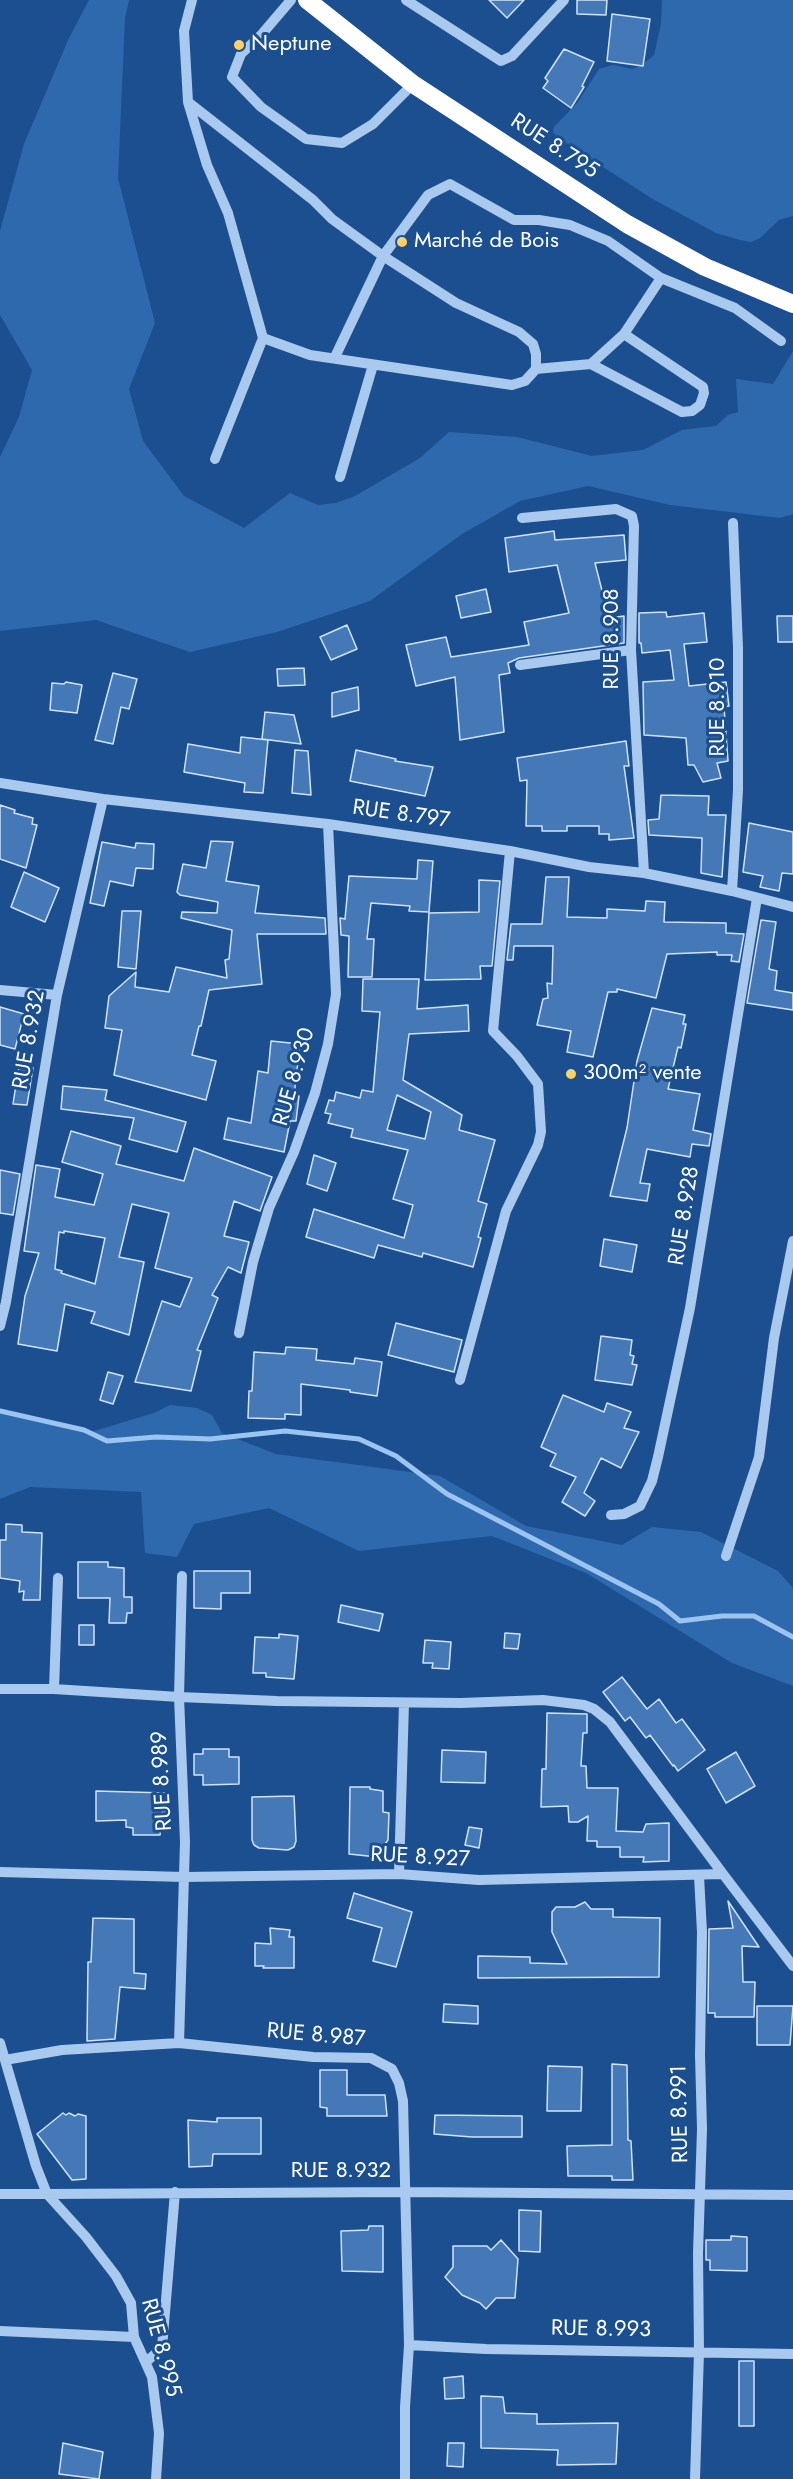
<!DOCTYPE html>
<html>
<head>
<meta charset="utf-8">
<style>
	body { margin:0 }
	canvas { display:block; background:#1b4f8f }
</style>
</head>
<body>
<canvas width="793" height="2479"></canvas>
<script>
const g = document.querySelector('canvas').getContext('2d');
g.lineJoin = 'round';
function fill(path, color) { g.fillStyle = color; g.fill(path, 'evenodd'); }
const toPath = rows => new Path2D(rows.map(r => 'M' + r).join(''));
function trace(path, color, width, dash) { g.strokeStyle = color; g.lineWidth = width; g.lineCap = dash ? 'butt' : 'round'; g.setLineDash(dash || []); g.stroke(path); }
function drawText(font, color, halo, rows, align = 'center') {
  g.font = font + ' Jost,sans-serif'; g.lineWidth = 6; g.setLineDash([]); g.textBaseline = 'middle'; g.strokeStyle = halo; g.fillStyle = color; for (const [text, x, y, turn = 0] of rows) {
    g.save(); g.translate(x, y); g.rotate((+turn || 0) * Math.PI / 180); g.textAlign = isNaN(turn) ? turn : align; if (halo) g.strokeText(text, 0, 0); g.fillText(text, 0, 0); g.restore();
  }
}
const green = toPath([
	[89,0,129,0,125,18,118,178,155,323,129,389,143,441,184,496,244,528,290,493,318,505,336,503,355,496,420,458,449,432,517,437,592,456,643,450,682,430,716,426,728,415,738,412,736,379,773,384,793,351,793,514,780,518,670,505,588,486,520,501,462,534,370,601,277,632,190,652,96,620,0,631,0,457,19,417,32,370,0,315,0,231,24,144,69,38],
	[662,0,793,0,793,216,779,220,760,238,751,242,740,240,716,233,651,198,560,139,553,132,554,127,578,102,599,69,613,65,632,69,642,65,654,55,661,24],
	[170,1405,197,1408,212,1415,222,1433,276,1454,440,1476,526,1526,622,1545,652,1527,701,1532,778,1571,793,1588,793,1686,732,1663,586,1573,492,1536,359,1551,269,1508,194,1524,177,1557,145,1553,141,1492,30,1487,0,1499,0,1411,91,1432,154,1413]
]);
const stream = toPath([
	[0,1411,84,1430,107,1441,156,1437,210,1439,285,1431,359,1439,396,1456,447,1494,659,1604,680,1621,722,1616,754,1616,793,1637]
]);
const building = toPath([
	[489,0,524,0,507,18,489,0],
	[577,0,607,0,606,15,577,14,577,0],
	[612,14,650,19,643,66,607,61,612,14],
	[564,49,594,62,582,86,584,87,571,108,543,88,548,81,545,78,564,49],
	[554,531,555,540,624,535,626,560,595,563,609,618,624,616,624,643,519,658,508,663,510,673,499,675,504,732,460,740,455,677,416,686,406,645,446,637,451,657,529,645,524,622,569,613,557,565,509,572,505,538,554,531],
	[486,589,491,612,461,618,456,596,486,589],
	[666,612,667,617,704,613,707,642,684,644,689,686,726,682,729,706,724,707,728,761,717,763,721,778,703,782,694,765,688,765,686,738,644,735,643,682,674,680,670,650,642,653,641,643,639,643,639,613,666,612],
	[777,616,793,616,793,642,778,642,777,616],
	[347,625,357,649,331,660,320,637,347,625],
	[304,668,305,685,278,686,277,669,304,668],
	[113,673,137,679,129,709,121,707,113,744,95,740,113,673],
	[66,682,82,685,77,713,50,710,52,683,64,684,66,682],
	[358,687,359,710,332,717,332,693,358,687],
	[265,712,294,715,301,744,262,739,265,712],
	[241,737,268,740,263,793,244,792,245,783,184,772,188,744,240,753,241,737],
	[626,741,629,766,624,766,634,838,609,840,609,834,599,834,599,826,567,826,567,831,542,831,542,826,526,826,527,780,520,781,517,758,626,741],
	[295,750,308,751,311,795,292,793,295,750],
	[356,750,396,759,395,761,433,767,425,796,350,781,356,750],
	[661,795,709,796,708,815,726,815,722,877,701,873,702,838,649,835,648,820,659,819,661,795],
	[0,805,15,810,14,813,33,818,32,824,37,825,26,868,0,859,0,805],
	[749,823,793,832,793,874,782,873,779,891,760,887,763,876,743,872,749,823],
	[211,841,233,842,226,881,259,886,255,913,325,918,326,934,257,934,262,984,209,990,201,1026,199,1026,192,1055,216,1061,206,1100,114,1075,122,1030,105,1028,109,996,136,972,135,987,169,992,176,967,227,978,225,960,229,959,232,930,181,918,182,912,217,913,218,902,180,895,177,892,183,864,206,868,211,841],
	[102,842,135,848,136,843,154,844,153,869,136,868,133,886,110,881,104,906,90,903,102,842],
	[418,860,433,861,429,912,409,911,410,906,371,903,367,939,374,939,372,977,348,977,349,936,341,935,340,918,345,919,349,876,417,879,418,860],
	[24,872,59,888,45,922,11,907,24,872],
	[546,877,569,877,567,917,607,918,607,909,645,911,646,901,665,902,664,922,726,923,726,933,744,934,739,962,731,961,732,955,717,955,717,952,667,954,656,998,617,989,617,992,608,992,593,1057,567,1052,571,1031,537,1025,543,999,548,998,547,983,552,984,553,946,514,946,513,960,507,960,511,924,542,924,546,877],
	[479,880,500,881,492,966,480,966,481,979,425,980,429,913,479,912,479,880],
	[122,911,141,911,136,969,118,967,122,911],
	[761,920,776,922,769,969,777,971,775,990,793,993,793,1010,747,1003,761,920],
	[363,979,419,979,417,1009,468,1005,469,1031,409,1034,403,1080,462,1115,459,1130,495,1140,478,1201,487,1204,478,1237,481,1238,473,1267,423,1253,422,1257,378,1245,374,1258,306,1237,314,1209,404,1238,413,1205,393,1199,408,1150,351,1137,353,1129,328,1123,331,1114,325,1113,329,1100,334,1101,336,1092,360,1098,362,1090,373,1092,380,1012,362,1011,363,979],
	[397,1095,431,1112,425,1139,387,1130,397,1095],
	[0,1007,24,1014,15,1049,0,1045,0,1007],
	[652,1008,685,1015,683,1024,686,1024,681,1048,678,1047,668,1089,700,1094,693,1130,711,1134,709,1146,692,1144,690,1157,647,1149,640,1183,650,1184,647,1201,610,1196,627,1128,637,1061,652,1008],
	[271,1041,300,1044,294,1096,299,1096,296,1121,290,1121,284,1152,224,1139,228,1118,251,1123,258,1071,268,1073,271,1041],
	[19,1066,33,1068,27,1105,13,1104,19,1066],
	[63,1086,107,1090,105,1100,186,1122,177,1152,129,1139,134,1118,61,1109,63,1086],
	[71,1131,121,1146,116,1164,184,1181,194,1148,272,1177,260,1211,234,1201,224,1236,249,1242,241,1273,228,1267,212,1295,218,1298,197,1350,201,1351,191,1391,135,1382,162,1301,180,1307,192,1278,155,1268,169,1213,132,1204,119,1257,144,1262,129,1335,91,1323,95,1312,65,1304,57,1351,18,1344,25,1296,39,1253,24,1251,36,1165,60,1169,55,1197,94,1205,103,1174,62,1162,71,1131],
	[64,1231,105,1238,95,1284,61,1273,62,1271,55,1269,59,1232,64,1233,64,1231],
	[314,1155,336,1163,327,1191,307,1184,314,1155],
	[0,1170,20,1174,13,1215,0,1213,0,1170],
	[604,1239,637,1245,632,1272,600,1266,604,1239],
	[396,1323,462,1340,454,1372,388,1355,396,1323],
	[601,1336,632,1340,630,1355,634,1356,632,1364,637,1365,632,1385,595,1380,601,1336],
	[286,1347,317,1349,316,1360,354,1364,355,1358,382,1362,377,1396,350,1392,350,1390,301,1384,301,1415,285,1414,285,1419,248,1418,249,1391,252,1391,254,1352,285,1354,286,1347],
	[108,1372,123,1376,113,1404,100,1400,108,1372],
	[563,1395,604,1412,607,1403,631,1412,624,1428,639,1432,621,1468,601,1458,584,1493,595,1501,585,1516,562,1502,576,1477,550,1466,556,1454,541,1447,563,1395],
	[6,1524,22,1525,22,1532,42,1533,40,1600,23,1600,24,1591,19,1592,20,1581,0,1578,0,1540,6,1540,6,1524],
	[78,1562,108,1562,108,1567,124,1568,124,1597,132,1597,132,1613,127,1613,126,1623,109,1623,110,1598,78,1598,78,1562],
	[194,1571,250,1571,250,1593,221,1593,221,1609,194,1608,194,1571],
	[341,1605,383,1614,379,1631,338,1622,341,1605],
	[79,1625,94,1625,94,1645,79,1645,79,1625],
	[505,1633,520,1634,518,1649,504,1648,505,1633],
	[279,1634,298,1636,294,1679,266,1677,266,1673,253,1673,255,1637,279,1638,279,1634],
	[425,1640,451,1642,449,1669,432,1668,433,1663,423,1663,425,1640],
	[622,1677,647,1709,659,1699,676,1723,682,1719,705,1750,678,1771,674,1765,673,1766,650,1735,646,1738,630,1717,625,1721,603,1692,622,1677],
	[547,1713,587,1714,587,1733,583,1733,581,1766,586,1766,587,1788,618,1788,616,1831,643,1832,646,1824,669,1823,669,1861,643,1862,644,1857,620,1857,620,1847,597,1847,597,1841,587,1841,588,1816,578,1822,569,1822,568,1806,541,1807,542,1769,546,1769,547,1713],
	[203,1749,229,1749,229,1757,239,1757,239,1784,203,1785,203,1775,194,1775,194,1754,203,1754,203,1749],
	[442,1750,486,1752,485,1783,441,1782,442,1750],
	[736,1752,755,1786,726,1803,707,1769,736,1752],
	[350,1787,370,1787,370,1789,383,1791,383,1812,389,1813,388,1840,385,1844,384,1853,377,1853,377,1857,349,1854,350,1787],
	[96,1791,166,1793,166,1812,162,1812,160,1835,133,1835,133,1828,126,1827,126,1820,96,1821,96,1791],
	[294,1796,296,1841,294,1847,288,1850,259,1848,254,1845,252,1840,252,1797,294,1796],
	[469,1827,482,1829,479,1848,465,1845,469,1827],
	[354,1893,412,1912,396,1967,373,1961,382,1928,347,1918,354,1893],
	[728,1901,759,1947,742,1946,743,1982,755,1982,754,2017,715,2017,715,2013,708,2013,709,1929,733,1928,728,1901],
	[585,1902,591,1909,613,1909,613,1917,660,1918,659,1977,478,1978,478,1956,530,1957,530,1963,567,1964,552,1932,552,1912,556,1907,575,1907,585,1902],
	[93,1918,134,1919,134,1973,146,1974,145,1989,120,1987,115,2039,87,2041,88,1962,91,1962,93,1918],
	[270,1928,290,1930,289,1937,294,1937,294,1968,263,1968,264,1966,255,1966,255,1943,271,1944,270,1928],
	[444,2004,478,2006,478,2024,443,2022,444,2004],
	[757,2006,793,2006,790,2045,757,2045,757,2006],
	[612,2064,627,2065,628,2140,631,2141,633,2180,612,2180,612,2176,568,2176,567,2146,612,2145,612,2064],
	[548,2066,582,2067,581,2111,547,2111,548,2066],
	[320,2070,347,2070,347,2095,385,2095,387,2116,327,2116,327,2108,320,2107,320,2070],
	[63,2113,66,2115,69,2113,75,2116,78,2114,86,2116,86,2179,72,2180,37,2134,63,2113],
	[435,2115,522,2116,522,2137,472,2137,434,2134,435,2115],
	[217,2118,261,2118,261,2154,213,2154,212,2166,189,2167,188,2120,217,2122,217,2118],
	[519,2210,541,2211,540,2252,519,2251,519,2210],
	[369,2226,383,2226,383,2272,342,2271,341,2231,368,2230,369,2226],
	[731,2236,747,2237,747,2271,710,2270,710,2260,706,2260,706,2240,731,2240,731,2236],
	[501,2240,518,2259,515,2298,496,2298,486,2309,480,2303,462,2295,445,2277,453,2267,453,2246,487,2246,491,2250,501,2240],
	[739,2361,754,2361,754,2426,739,2426,739,2361],
	[463,2376,464,2398,445,2399,444,2378,463,2376],
	[481,2396,503,2397,505,2413,537,2414,537,2424,618,2423,616,2464,557,2465,558,2450,481,2448,481,2396],
	[63,2443,103,2452,99,2479,59,2474,63,2443],
	[448,2443,464,2443,463,2467,447,2466,448,2443]
]);
const minor = toPath([
	[291,0,262,34,241,54,232,77,261,107,306,139,342,143,373,124,413,84],
	[406,0,501,61,512,56,564,0],
	[188,102,313,200,332,219,383,256,456,303,519,332,533,344,536,354,536,369,525,381,512,385,310,355,263,338,228,213,207,165,188,102,184,31,192,0],
	[335,357,383,256,428,195,450,184,514,220,539,220,570,225,608,241,661,278,735,308,781,341],
	[591,364,682,412,692,411,700,405,704,393,703,387,624,334],
	[536,369,591,364,624,334,661,278],
	[215,459,263,338],
	[340,477,373,365],
	[522,518,616,509,632,516,634,526,631,650,644,873],
	[520,665,631,650],
	[0,783,103,799,328,824,510,851,589,867,644,873,732,891,793,907],
	[732,891,738,790,738,648,733,523],
	[0,990,57,995],
	[0,1326,6,1302,57,995,103,799],
	[239,1333,253,1262,269,1208,294,1152,315,1093,328,1044,336,994,328,824],
	[460,1380,506,1211,538,1145,541,1132,538,1084,517,1056,493,1031,510,851],
	[611,1515,624,1514,640,1506,652,1481,658,1457,690,1308,757,898],
	[726,1556,759,1457,774,1338,793,1241],
	[182,1576,179,1697,277,1701,461,1703,543,1700,584,1705,594,1709,610,1722,723,1874],
	[0,1689,54,1689,179,1697,185,1842,179,2043],
	[54,1689,58,1578],
	[0,1872,184,1877,399,1874,479,1880,723,1874,793,1966],
	[399,1874,404,1703],
	[0,2043,36,2166,47,2194,406,2192,793,2195],
	[5,2060,62,2050,179,2043,313,2057,371,2058,392,2069,399,2083,403,2101,409,2345,405,2407,405,2479],
	[0,2194,47,2194,86,2237,116,2276,131,2303,134,2337,152,2377,159,2433,156,2479],
	[0,2331,134,2337],
	[409,2345,486,2349,793,2354],
	[146,2362,162,2348,175,2192],
	[695,2479,699,2352,698,2253,702,2129,700,2055,702,1932,699,1876]
]);
const highway = toPath([
	[307,0,413,84,627,224,705,267,793,304]
]);
const markers = [
	[239,45,6,"#ffd166"],
	[402,242,6,"#ffd166"],
	[571,1074,6,"#ffd166"]
];
const poiNames = [
	["Neptune",251,45],
	["Marché de Bois",414,242],
	["300m² vente",583,1074]
];
const streetNames = [
	["RUE 8.795",554,147,33],
	["RUE 8.908",613,639,-90],
	["RUE 8.910",719,707,-90],
	["RUE 8.797",401,815,8],
	["RUE 8.932",30,1040,-80],
	["RUE 8.930",295,1077,-74],
	["RUE 8.928",685,1216,-81],
	["RUE 8.989",163,1781,-93],
	["RUE 8.927",420,1858,3],
	["RUE 8.987",316,2036,5],
	["RUE 8.991",681,2114,-91],
	["RUE 8.932",341,2172],
	["RUE 8.993",601,2330,1],
	["RUE 8.995",160,2348,75]
];
fill(green, '#2e69ad');
trace(stream, '#9cc4f0', 5);
fill(building, '#4478b7');
trace(building, '#cfe3fa', 1.5);
trace(minor, '#a9c9ee', 10);
trace(highway, '#fff', 18);
for (const [x, y, r, color] of markers) { const dot = new Path2D(); dot.arc(x, y, r, 0, 2 * Math.PI); g.fillStyle = color; g.fill(dot); trace(dot, '#1b4f8f', 2); }
drawText('22px', '#fff', '#1b4f8f', poiNames, 'left');
drawText('22px', '#fff', '#1b4f8f', streetNames);
</script>
</body>
</html>
